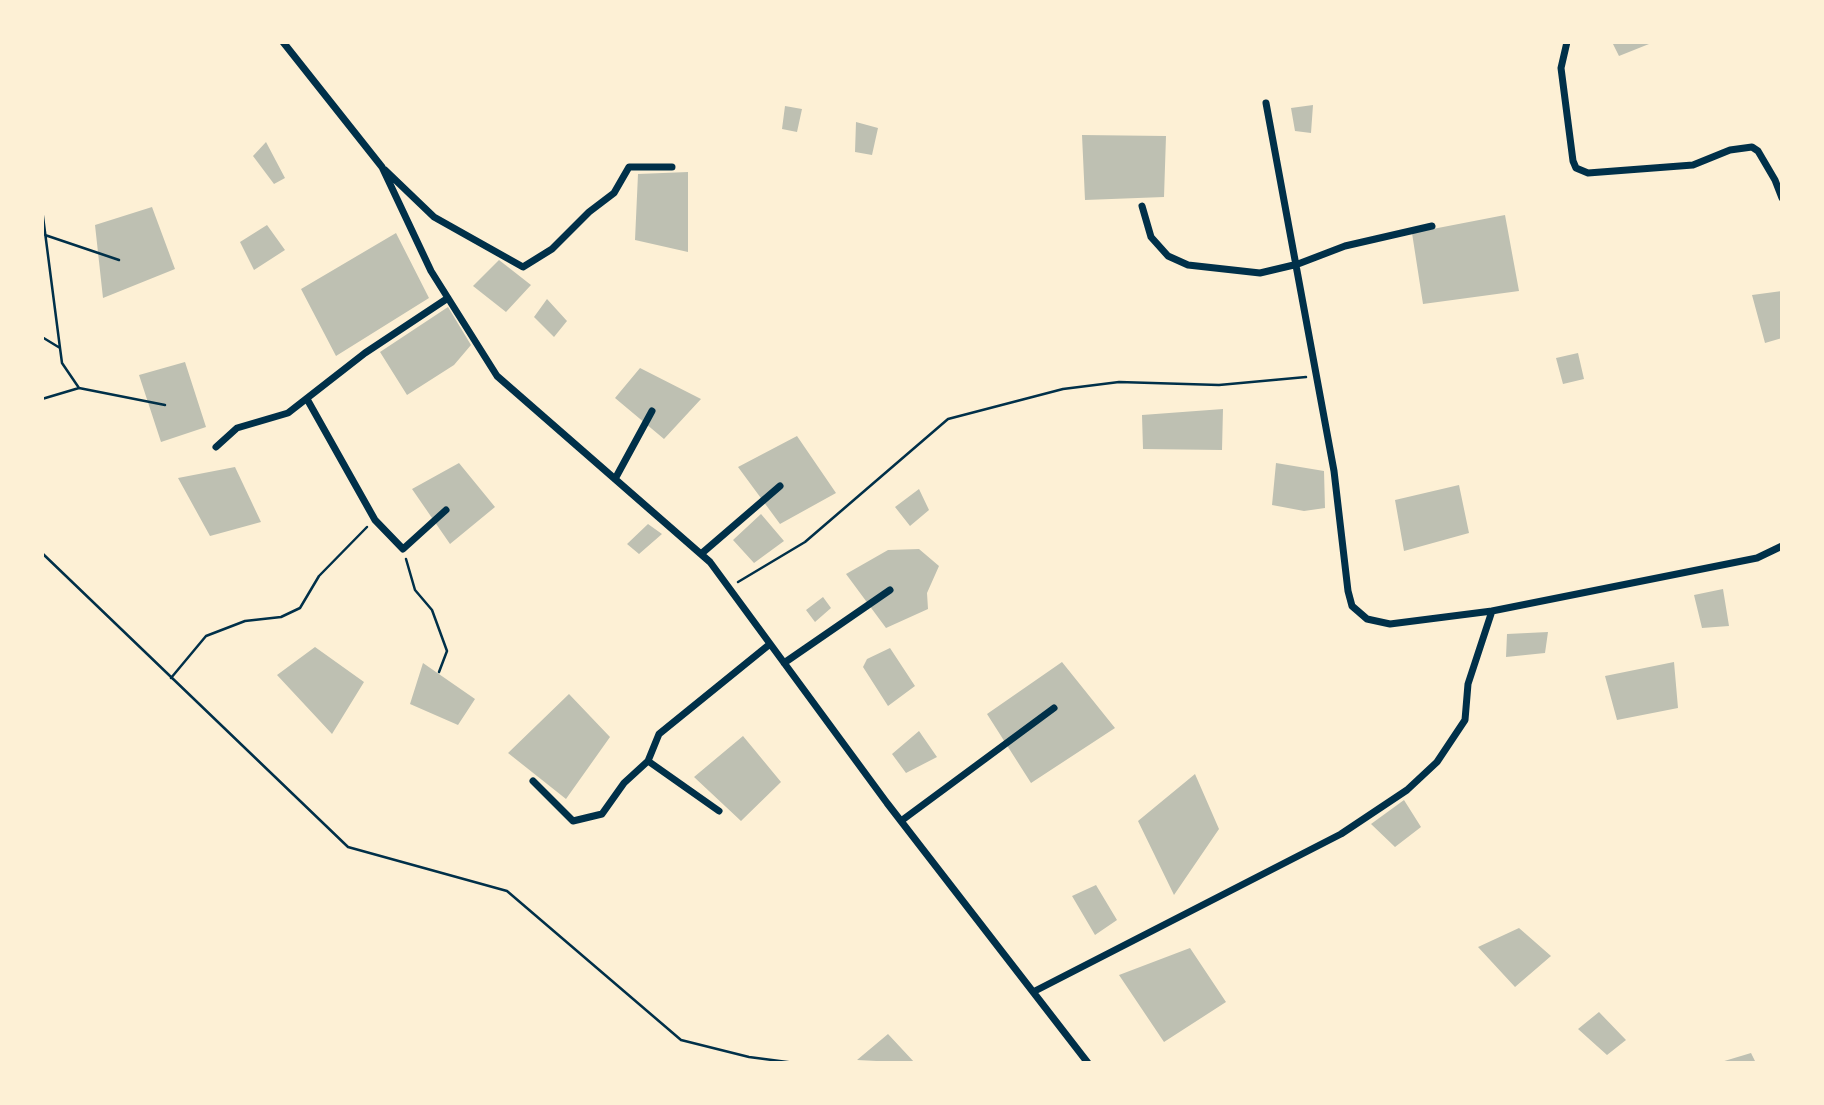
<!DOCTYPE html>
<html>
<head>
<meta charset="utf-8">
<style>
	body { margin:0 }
	#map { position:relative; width:1824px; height:1105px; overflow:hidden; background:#fdf0d5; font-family:Karla,sans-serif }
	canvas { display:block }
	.frame { position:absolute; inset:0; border:44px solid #fdf0d5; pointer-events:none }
</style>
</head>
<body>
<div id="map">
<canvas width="1824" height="1105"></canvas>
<div class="frame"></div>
</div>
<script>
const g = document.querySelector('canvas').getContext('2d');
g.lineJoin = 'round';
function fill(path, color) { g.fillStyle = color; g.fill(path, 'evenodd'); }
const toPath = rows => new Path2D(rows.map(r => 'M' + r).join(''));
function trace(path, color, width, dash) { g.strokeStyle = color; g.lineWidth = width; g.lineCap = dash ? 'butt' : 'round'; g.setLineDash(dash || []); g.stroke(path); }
const building = toPath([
	[1612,42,1654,42,1619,56],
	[1313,105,1311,133,1295,131,1291,108],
	[785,106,802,109,797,132,782,129],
	[856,122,878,128,872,155,855,152],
	[1082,135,1166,136,1164,197,1085,200],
	[266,142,285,178,274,184,253,156],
	[688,172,688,252,635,240,638,174],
	[152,207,175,269,103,298,95,225],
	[1505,215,1519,291,1423,304,1412,233],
	[267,225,285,250,254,270,240,242],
	[396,233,429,298,336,356,301,289],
	[499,260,531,285,506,312,473,286],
	[1782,291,1782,338,1765,343,1752,295],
	[547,299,567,321,554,337,534,317],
	[448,307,471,345,454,365,407,395,380,352],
	[1578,353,1584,379,1563,384,1556,358],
	[185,362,206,427,161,442,139,375],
	[640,368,701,399,664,439,615,398],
	[1223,409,1222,450,1143,449,1142,415],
	[797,436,836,493,780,524,738,467],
	[459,463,495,507,450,544,412,489],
	[1276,463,1324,471,1325,508,1304,511,1272,505],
	[235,467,261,522,210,536,178,478],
	[1459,485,1469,533,1404,551,1395,500],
	[919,489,929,510,910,526,895,507],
	[761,514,784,541,754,563,733,540],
	[648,524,662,534,639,554,627,544],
	[919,549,939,566,927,593,928,609,886,628,846,574,888,550],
	[1723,589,1729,626,1702,628,1694,595],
	[823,597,831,608,815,622,806,610],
	[1548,632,1545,653,1506,657,1507,634],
	[315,647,364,682,332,734,277,675],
	[890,648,915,686,888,706,863,667,867,659],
	[1062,662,1115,728,1031,783,987,714],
	[1674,662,1678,708,1617,720,1605,676],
	[423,663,475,699,458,725,410,704],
	[569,694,610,737,566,799,508,753],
	[919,731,937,757,906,773,892,754],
	[743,736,781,782,741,821,694,777],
	[1195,774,1219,829,1174,895,1138,821],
	[1404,800,1421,827,1395,847,1371,824],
	[1096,885,1117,920,1095,935,1072,896],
	[1519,928,1551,956,1515,987,1478,947],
	[1190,948,1226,1002,1164,1042,1119,975],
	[1599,1012,1626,1040,1607,1055,1578,1029],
	[888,1034,915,1063,857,1060],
	[1751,1053,1756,1063,1721,1063,1721,1062]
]);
const path = toPath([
	[42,209,60,348],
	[45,235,119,260],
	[42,337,60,348,62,363,79,388],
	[42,399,79,388,165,405],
	[42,553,348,847,507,891,681,1040,749,1057,795,1063],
	[406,559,415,590,432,610,447,651,439,672],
	[738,582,805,542,948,419,1063,389,1119,382,1219,385,1306,377],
	[171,678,206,636,245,621,281,617,300,608,319,576,367,527]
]);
const minor = toPath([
	[283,42,382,167,431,271,497,376,710,562,887,803,1088,1063],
	[1567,42,1561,68,1573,161,1576,168,1588,173,1693,165,1730,150,1752,147,1758,151,1775,180,1782,198],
	[1266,103,1334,471,1348,591,1352,606,1367,619,1390,624,1492,611],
	[385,170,434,217,523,267,552,249,589,212,614,193,629,167,672,167],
	[1142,206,1151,237,1168,256,1188,265,1260,273,1298,264,1345,246,1432,226],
	[307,399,375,520,403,549,446,510],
	[216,447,237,428,288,413,365,353,448,298],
	[615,479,652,411],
	[701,554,780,486],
	[784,663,890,590],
	[648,761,719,811],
	[533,781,573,821,602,814,624,783,648,761,659,734,770,644],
	[901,821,1054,708],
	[1033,992,1341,834,1407,790,1437,762,1465,720,1468,684,1492,611,1757,558,1782,546]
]);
fill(building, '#bec0b2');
trace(path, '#003049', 2.5);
trace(minor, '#003049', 7);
</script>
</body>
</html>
